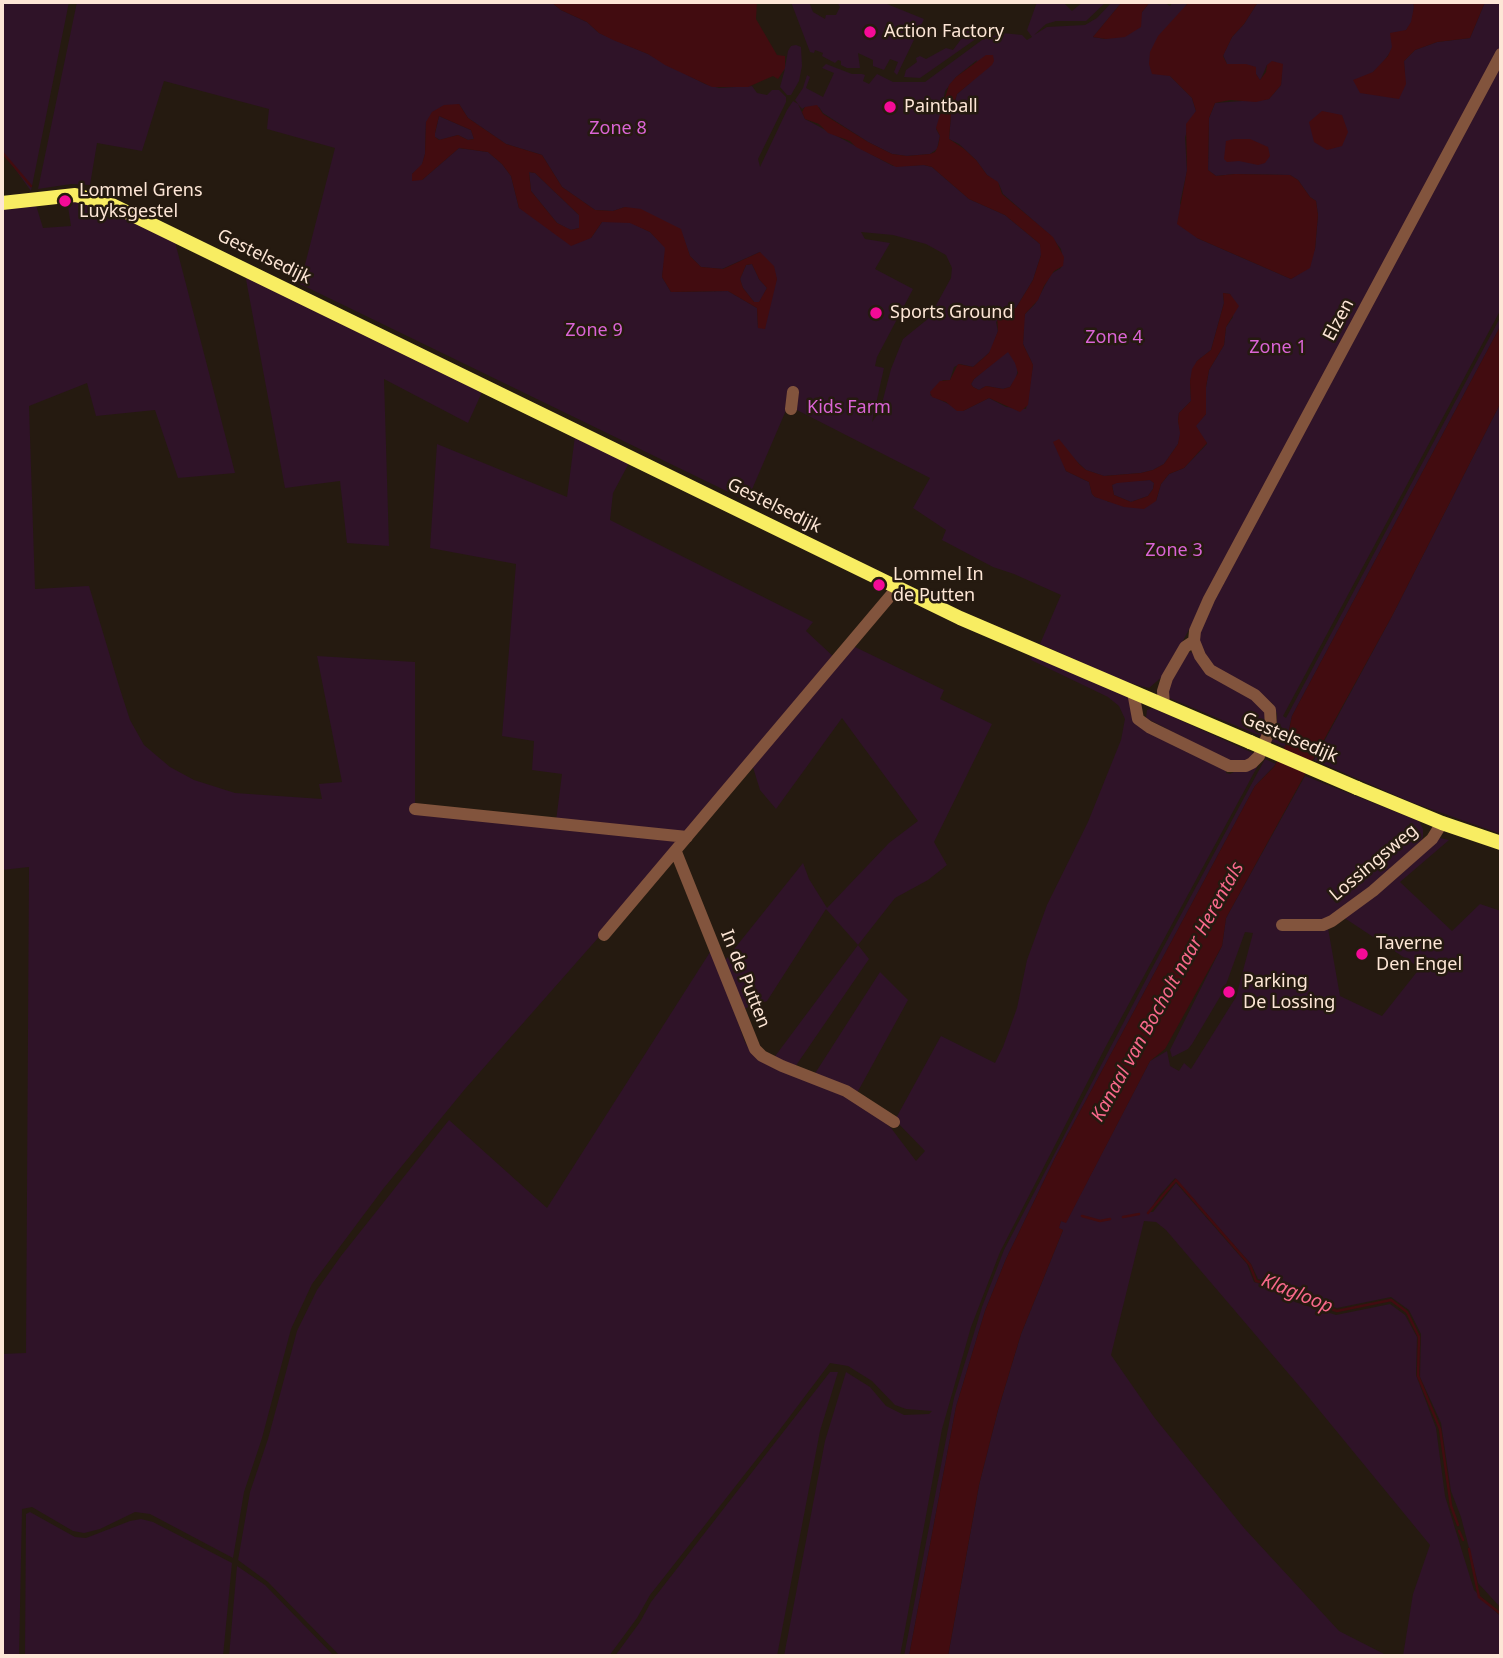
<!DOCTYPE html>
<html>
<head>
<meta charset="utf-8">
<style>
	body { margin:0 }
	#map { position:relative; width:1503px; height:1658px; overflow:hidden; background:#251a10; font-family:"Noto Sans",sans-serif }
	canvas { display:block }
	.frame { position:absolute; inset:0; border:4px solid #fde6d6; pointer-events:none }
</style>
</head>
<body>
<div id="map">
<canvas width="1503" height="1658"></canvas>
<div class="frame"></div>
</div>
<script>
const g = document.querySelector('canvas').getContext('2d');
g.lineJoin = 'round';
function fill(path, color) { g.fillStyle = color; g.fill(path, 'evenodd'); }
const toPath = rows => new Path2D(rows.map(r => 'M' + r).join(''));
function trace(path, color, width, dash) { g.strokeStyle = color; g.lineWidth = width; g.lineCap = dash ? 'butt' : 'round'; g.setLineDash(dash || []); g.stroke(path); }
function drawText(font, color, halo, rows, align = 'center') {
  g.font = font + ' "Noto Sans",sans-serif'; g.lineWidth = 5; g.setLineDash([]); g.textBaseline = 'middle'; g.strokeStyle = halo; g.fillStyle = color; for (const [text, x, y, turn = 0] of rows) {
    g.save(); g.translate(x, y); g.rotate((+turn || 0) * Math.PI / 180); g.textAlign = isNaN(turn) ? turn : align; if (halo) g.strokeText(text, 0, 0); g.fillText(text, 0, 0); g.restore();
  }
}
const green = toPath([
	[2,2,69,2,31,191,2,151],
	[77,2,551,2,561,10,587,22,599,33,648,54,705,84,719,88,752,86,757,93,767,95,772,90,779,90,786,97,786,102,758,159,760,167,787,110,793,101,798,104,805,119,893,166,924,165,932,167,969,199,1005,215,1040,244,1042,252,1033,280,1016,308,1004,312,996,322,998,331,991,351,973,367,960,364,954,367,950,380,943,380,930,395,963,411,989,398,1006,407,1026,409,1033,365,1023,344,1024,318,1025,314,1035,304,1051,274,1061,268,1062,255,1061,249,1050,235,1003,194,999,184,987,175,976,160,959,144,949,139,951,114,957,94,970,83,977,60,956,77,945,91,939,125,936,129,940,136,937,149,930,154,907,156,892,154,868,142,823,113,819,107,805,107,802,109,795,100,803,88,807,75,810,77,806,88,823,97,834,73,822,68,826,64,852,74,862,74,865,75,863,81,869,84,877,74,893,82,925,82,982,40,1002,33,1022,35,1027,40,1032,37,1027,30,1037,2,1063,2,1072,11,1083,2,1106,2,1086,21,1056,21,1046,24,1034,35,1047,27,1085,25,1097,18,1112,2,1122,2,1093,37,1106,39,1142,12,1150,2,1163,2,1170,6,1173,2,1189,2,1186,5,1170,76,1192,98,1196,111,1185,137,1187,171,1180,203,1197,238,1291,279,1301,272,1315,249,1318,215,1316,201,1310,197,1298,180,1290,175,1235,174,1216,176,1208,170,1209,118,1215,103,1269,99,1281,85,1282,64,1267,65,1260,81,1256,74,1227,64,1223,55,1232,37,1244,24,1258,2,1413,2,1414,7,1412,22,1381,65,1373,72,1405,84,1404,61,1415,50,1437,42,1470,38,1485,2,1501,2,1501,46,1177,652,1164,675,1149,688,1126,682,1040,644,1061,595,1014,574,993,567,942,540,946,530,913,508,930,478,795,409,787,408,747,501,300,284,335,148,267,129,269,109,164,81,142,151,97,143,90,185,71,184,38,189],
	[459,104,468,118,506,144,542,155,562,187,595,210,613,211,625,207,680,229,690,256,701,267,722,269,760,252,777,279,758,328,757,308,728,291,671,292,662,277,666,248,650,232,630,222,602,222,591,238,519,208,511,176,502,164,488,152,459,148,422,180,412,174,422,165,425,154,426,122],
	[861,232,893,235,926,244,946,255,952,268,951,278,929,318,903,339,891,369,880,411,872,422,884,368,875,366,877,357,913,289,875,269,890,243,865,239],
	[1223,293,1230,294,1233,300,1233,317,1226,327,1224,345,1209,370,1206,387,1206,414,1195,426,1207,444,1184,468,1169,474,1161,484,1156,501,1108,502,1106,499,1095,497,1092,494,1089,482,1066,471,1060,452,1072,457,1086,470,1104,476,1141,473,1153,470,1164,464,1178,444,1181,433,1178,421,1179,413,1191,401,1190,381,1197,361,1211,350,1224,303],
	[791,2,809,2,813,12,825,19,826,15,836,15,840,7,837,2,882,2,924,19,897,75,894,72,898,62,890,59,884,70,873,66,873,60,858,53,860,68,847,68,841,65,841,61,838,60,835,63,822,56,823,53,815,50,814,53,810,52],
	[967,26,973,28,975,34,995,27,997,30,980,36,920,78,904,77,906,70,917,62,916,58,920,56,926,59,946,48,953,50,962,38,964,39],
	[796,45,801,47,802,66,799,81,791,95,787,95,780,87,785,69,776,79,784,65,785,67,788,51,791,46],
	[1501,62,1501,309,1283,716,1286,718,1501,316,1501,325,1292,716,1285,747,1270,741,1277,727,1277,714,1272,703,1214,668,1206,657,1200,642,1200,627],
	[439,116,471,130,474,139,468,140,458,135,440,140,435,137,435,133],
	[529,172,535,173,579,215,579,228,571,230,557,223,531,191],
	[67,200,86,201,174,238,235,473,178,478,155,410,96,416,87,383,29,406,35,589,89,586,119,686,130,720,144,745,170,767,194,780,235,793,322,799,319,784,342,782,317,656,415,662,415,807,681,839,635,896,465,1089,383,1189,312,1284,291,1329,262,1438,244,1492,233,1558,150,1514,135,1512,100,1529,84,1533,73,1531,32,1507,22,1509,19,1656,2,1656,2,1354,26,1353,29,867,2,870,2,206,35,202,43,228,71,226],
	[752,264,759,279,767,288,759,303,754,302,743,288,740,279,746,265],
	[245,274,483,390,468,423,384,379,389,546,347,543,340,481,285,488],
	[1006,352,1010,352,1018,368,1016,379,1010,387,1003,389,986,386,979,390,973,387,971,384,974,379],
	[1501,402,1501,834,1411,802,1314,760,1392,616],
	[575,436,629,463,613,493,610,520,813,622,806,631,836,659,688,833,556,821,562,774,532,770,534,741,502,736,516,564,430,548,437,444,567,497],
	[1150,480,1154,483,1153,489,1148,496,1131,502,1114,495,1112,485,1117,482],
	[853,646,944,690,940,699,992,724,934,842,947,865,928,880,895,898,858,945,869,959,795,1067,773,1059,858,945,826,909,767,1001,743,1009,723,963,803,863,809,879,827,908,889,843,918,821,842,718,776,809,760,790,752,764],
	[1190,652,1195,653,1252,696,1267,713,1263,737,1169,698,1168,685,1184,654],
	[1033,655,1127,695,1132,702,1134,715,1226,767,1226,773,1230,774,1262,758,1106,1046,1000,1252,971,1327,942,1429,900,1656,784,1656,825,1441,846,1372,870,1387,886,1406,904,1415,929,1414,932,1411,906,1409,895,1405,872,1381,848,1366,830,1363,778,1432,650,1595,637,1618,609,1656,340,1656,268,1582,238,1560,250,1492,268,1439,297,1331,317,1290,341,1256,449,1120,547,1208,712,949,745,1042,751,1052,847,1096,877,1115,891,1128,916,1161,925,1151,895,1120,941,1036,995,1063,1003,1047,1017,1008,1027,960,1047,905,1088,822,1121,740,1125,719,1119,706,1108,697,1031,660],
	[1153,708,1255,754,1249,759,1233,763,1146,718,1147,710],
	[1265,759,1276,764,1255,786,1055,1158,1006,1259,985,1311,956,1407,909,1656,904,1656,954,1398,982,1307,1004,1250,1150,972],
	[1305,776,1419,821,1423,829,1423,837,1420,844,1328,928,1340,996,1382,1016,1420,968,1343,917,1440,838,1449,840,1400,882,1452,931,1480,904,1501,911,1501,1608,1478,1583,1461,1517,1451,1491,1441,1423,1420,1377,1421,1334,1409,1310,1391,1297,1337,1308,1297,1296,1281,1285,1258,1279,1251,1264,1175,1178,1159,1196,1149,1212,1153,1212,1176,1183,1247,1264,1254,1282,1280,1290,1295,1302,1336,1315,1390,1304,1405,1315,1417,1337,1416,1375,1436,1428,1445,1496,1474,1590,1501,1617,1501,1656,1403,1656,1413,1594,1430,1545,1306,1394,1166,1230,1156,1222,1144,1221,1111,1355,1154,1417,1244,1528,1339,1631,1388,1656,948,1656,979,1485,998,1410,1021,1334,1063,1230,1058,1228,1061,1221,1066,1222,1150,1061,1167,1051,1170,1066,1179,1071,1184,1063,1191,1069,1236,997,1253,933,1245,932,1224,990,1192,1044,1188,1049,1172,1057,1170,1050,1222,946,1226,918],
	[880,972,908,1000,857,1093,814,1075],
	[830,1372,838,1372,820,1431,777,1656,615,1656,640,1622,651,1602],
	[30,1512,75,1537,86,1538,130,1521,141,1519,153,1522,232,1563,223,1656,25,1656,26,1514],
	[237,1566,265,1585,334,1656,229,1656]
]);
const water = toPath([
	[551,2,757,2,756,19,777,55,785,56,785,68,778,79,773,76,748,87,712,87,665,65,648,54,613,40,599,33,587,22,561,10],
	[1122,2,1150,2,1142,12,1141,27,1125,37,1106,39,1093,37],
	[1189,2,1258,2,1244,24,1232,37,1223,56,1227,64,1246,64,1256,67,1256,74,1260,80,1266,72,1267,65,1272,61,1283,64,1281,85,1269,99,1256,102,1230,100,1215,103,1209,118,1208,170,1216,176,1235,174,1290,175,1298,180,1310,197,1316,201,1318,215,1315,249,1310,268,1291,279,1197,238,1177,224,1187,170,1186,124,1196,111,1192,98,1170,76,1152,74,1149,64,1150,52,1158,36],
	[1413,2,1485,2,1470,38,1437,42,1415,50,1404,61,1406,84,1399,99,1360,93,1353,80,1373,72,1388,56,1392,47,1390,33,1406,30,1411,22,1414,7],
	[986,55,993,55,994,61,992,65,957,94,951,114,949,139,963,148,976,160,987,175,998,182,1002,194,1053,237,1064,257,1063,266,1054,271,1044,286,1038,300,1025,314,1023,344,1033,365,1028,405,1020,412,989,398,963,411,957,411,946,402,932,397,930,392,940,381,950,380,958,364,973,367,989,353,998,331,997,316,1016,308,1033,280,1041,255,1040,244,1005,215,969,199,932,167,924,165,896,167,856,147,850,141,828,133,819,124,805,119,802,112,805,107,817,105,823,114,868,142,892,154,907,156,930,154,935,152,938,146,940,136,936,128,949,85,956,77],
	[1008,352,1015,363,1018,373,1010,387,1003,389,986,386,979,390,973,387,971,384,974,379],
	[459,104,468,118,506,144,542,155,562,187,595,210,613,211,625,207,641,209,681,229,690,256,701,267,723,269,760,252,774,266,777,279,765,329,758,328,757,308,728,291,671,292,662,277,665,248,650,232,630,223,602,222,591,238,571,246,519,208,511,176,502,164,488,152,459,148,422,180,412,181,412,174,422,164,425,154,426,122,432,112,444,105],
	[439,116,471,130,474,139,468,140,458,135,439,140,435,137,435,133],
	[529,172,535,173,579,215,579,228,571,230,557,223,531,191],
	[752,264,759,279,767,288,759,302,754,302,743,288,740,279,746,265],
	[1322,111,1342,115,1348,132,1342,146,1327,150,1314,142,1309,122],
	[1234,139,1250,139,1268,147,1270,156,1265,163,1258,165,1239,161,1227,162,1224,159,1226,141],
	[1223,293,1230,294,1239,306,1226,327,1224,345,1209,370,1206,387,1206,414,1196,426,1207,443,1184,468,1169,474,1161,484,1156,501,1144,509,1124,507,1095,497,1092,494,1089,482,1066,471,1053,442,1059,439,1079,464,1086,470,1104,476,1141,473,1153,470,1164,464,1178,444,1180,433,1178,421,1179,413,1191,401,1190,381,1192,369,1197,361,1211,350,1224,303],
	[1150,480,1154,483,1153,489,1148,496,1131,502,1114,495,1112,485,1117,483],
	[1501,325,1501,402,1392,616,1226,918,1222,946,1165,1049,1150,1061,1066,1223,1061,1221,1059,1228,1063,1230,1021,1334,998,1410,979,1485,948,1656,909,1656,956,1407,985,1311,1006,1259,1055,1158,1255,786,1274,767,1286,744,1292,716]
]);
const stream = toPath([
	[2,152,31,186],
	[1148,1213,1176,1180,1250,1265,1256,1281,1282,1287,1297,1298,1337,1311,1391,1300,1407,1312,1419,1337,1418,1376,1440,1429,1451,1506,1458,1525],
	[1082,1216,1100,1221,1110,1219],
	[1123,1217,1139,1214],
	[1459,1531,1463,1540],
	[1469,1549,1479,1597,1501,1614]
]);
const minor = toPath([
	[791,409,793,392],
	[1133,692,1138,719,1149,727,1229,766,1246,766,1252,763,1259,756,1271,727,1270,710,1255,695,1210,670,1200,656,1194,641],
	[1164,706,1163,691,1167,678,1185,647,1194,641,1195,631,1209,599,1501,54],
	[415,809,687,837],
	[676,852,755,1049,762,1056,782,1066,846,1091,894,1122],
	[1282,925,1323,925,1332,921,1373,891,1432,839,1442,823],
	[604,935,897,588]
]);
const major = toPath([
	[2,203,75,195,108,203,960,618,1250,742],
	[1357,788,1442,823,1501,843]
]);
const majorBridge = toPath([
	[1250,742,1357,788]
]);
const markers = [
	[870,32,7,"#f40b97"],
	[890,107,7,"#f40b97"],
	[65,201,7,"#f40b97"],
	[876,313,7,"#f40b97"],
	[879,585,7,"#f40b97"],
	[1362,954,7,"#f40b97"],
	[1229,992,7,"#f40b97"]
];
const poiNames = [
	["Action Factory",884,32],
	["Paintball",904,107],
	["Lommel Grens",79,191],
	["Luyksgestel",79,212],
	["Sports Ground",890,313],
	["Lommel In",893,575],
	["de Putten",893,596],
	["Taverne",1376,944],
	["Den Engel",1376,965],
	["Parking",1243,982],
	["De Lossing",1243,1003]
];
const parkNames = [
	["Zone 8",618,129],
	["Zone 9",594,331],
	["Zone 4",1114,338],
	["Zone 1",1278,348],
	["Kids Farm",849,408],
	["Zone 3",1174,551]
];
const streetNames = [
	["Gestelsedijk",264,257,26],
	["Elzen",1339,320,-62],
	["Gestelsedijk",774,506,26],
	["Gestelsedijk",1290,738,23],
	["Lossingsweg",1374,863,-40],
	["In de Putten",745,979,68]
];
const waterNames = [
	["Kanaal van Bocholt naar Herentals",1168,992,-61],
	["Klagloop",1297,1294,22]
];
fill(green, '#2f1328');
fill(water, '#420c10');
trace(stream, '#420c10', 2.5);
trace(minor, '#82543d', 12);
trace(major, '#f8ed62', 14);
trace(majorBridge, '#f8ed62', 14);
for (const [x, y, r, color] of markers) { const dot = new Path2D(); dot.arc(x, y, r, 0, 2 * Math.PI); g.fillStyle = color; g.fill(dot); trace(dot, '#251a10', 2.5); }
drawText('18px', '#fde6d6', '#251a10', poiNames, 'left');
drawText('18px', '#db64d5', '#251a10', parkNames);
drawText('18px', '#fde6d6', '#251a10', streetNames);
drawText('italic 19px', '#f8698b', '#251a10', waterNames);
</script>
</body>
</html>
